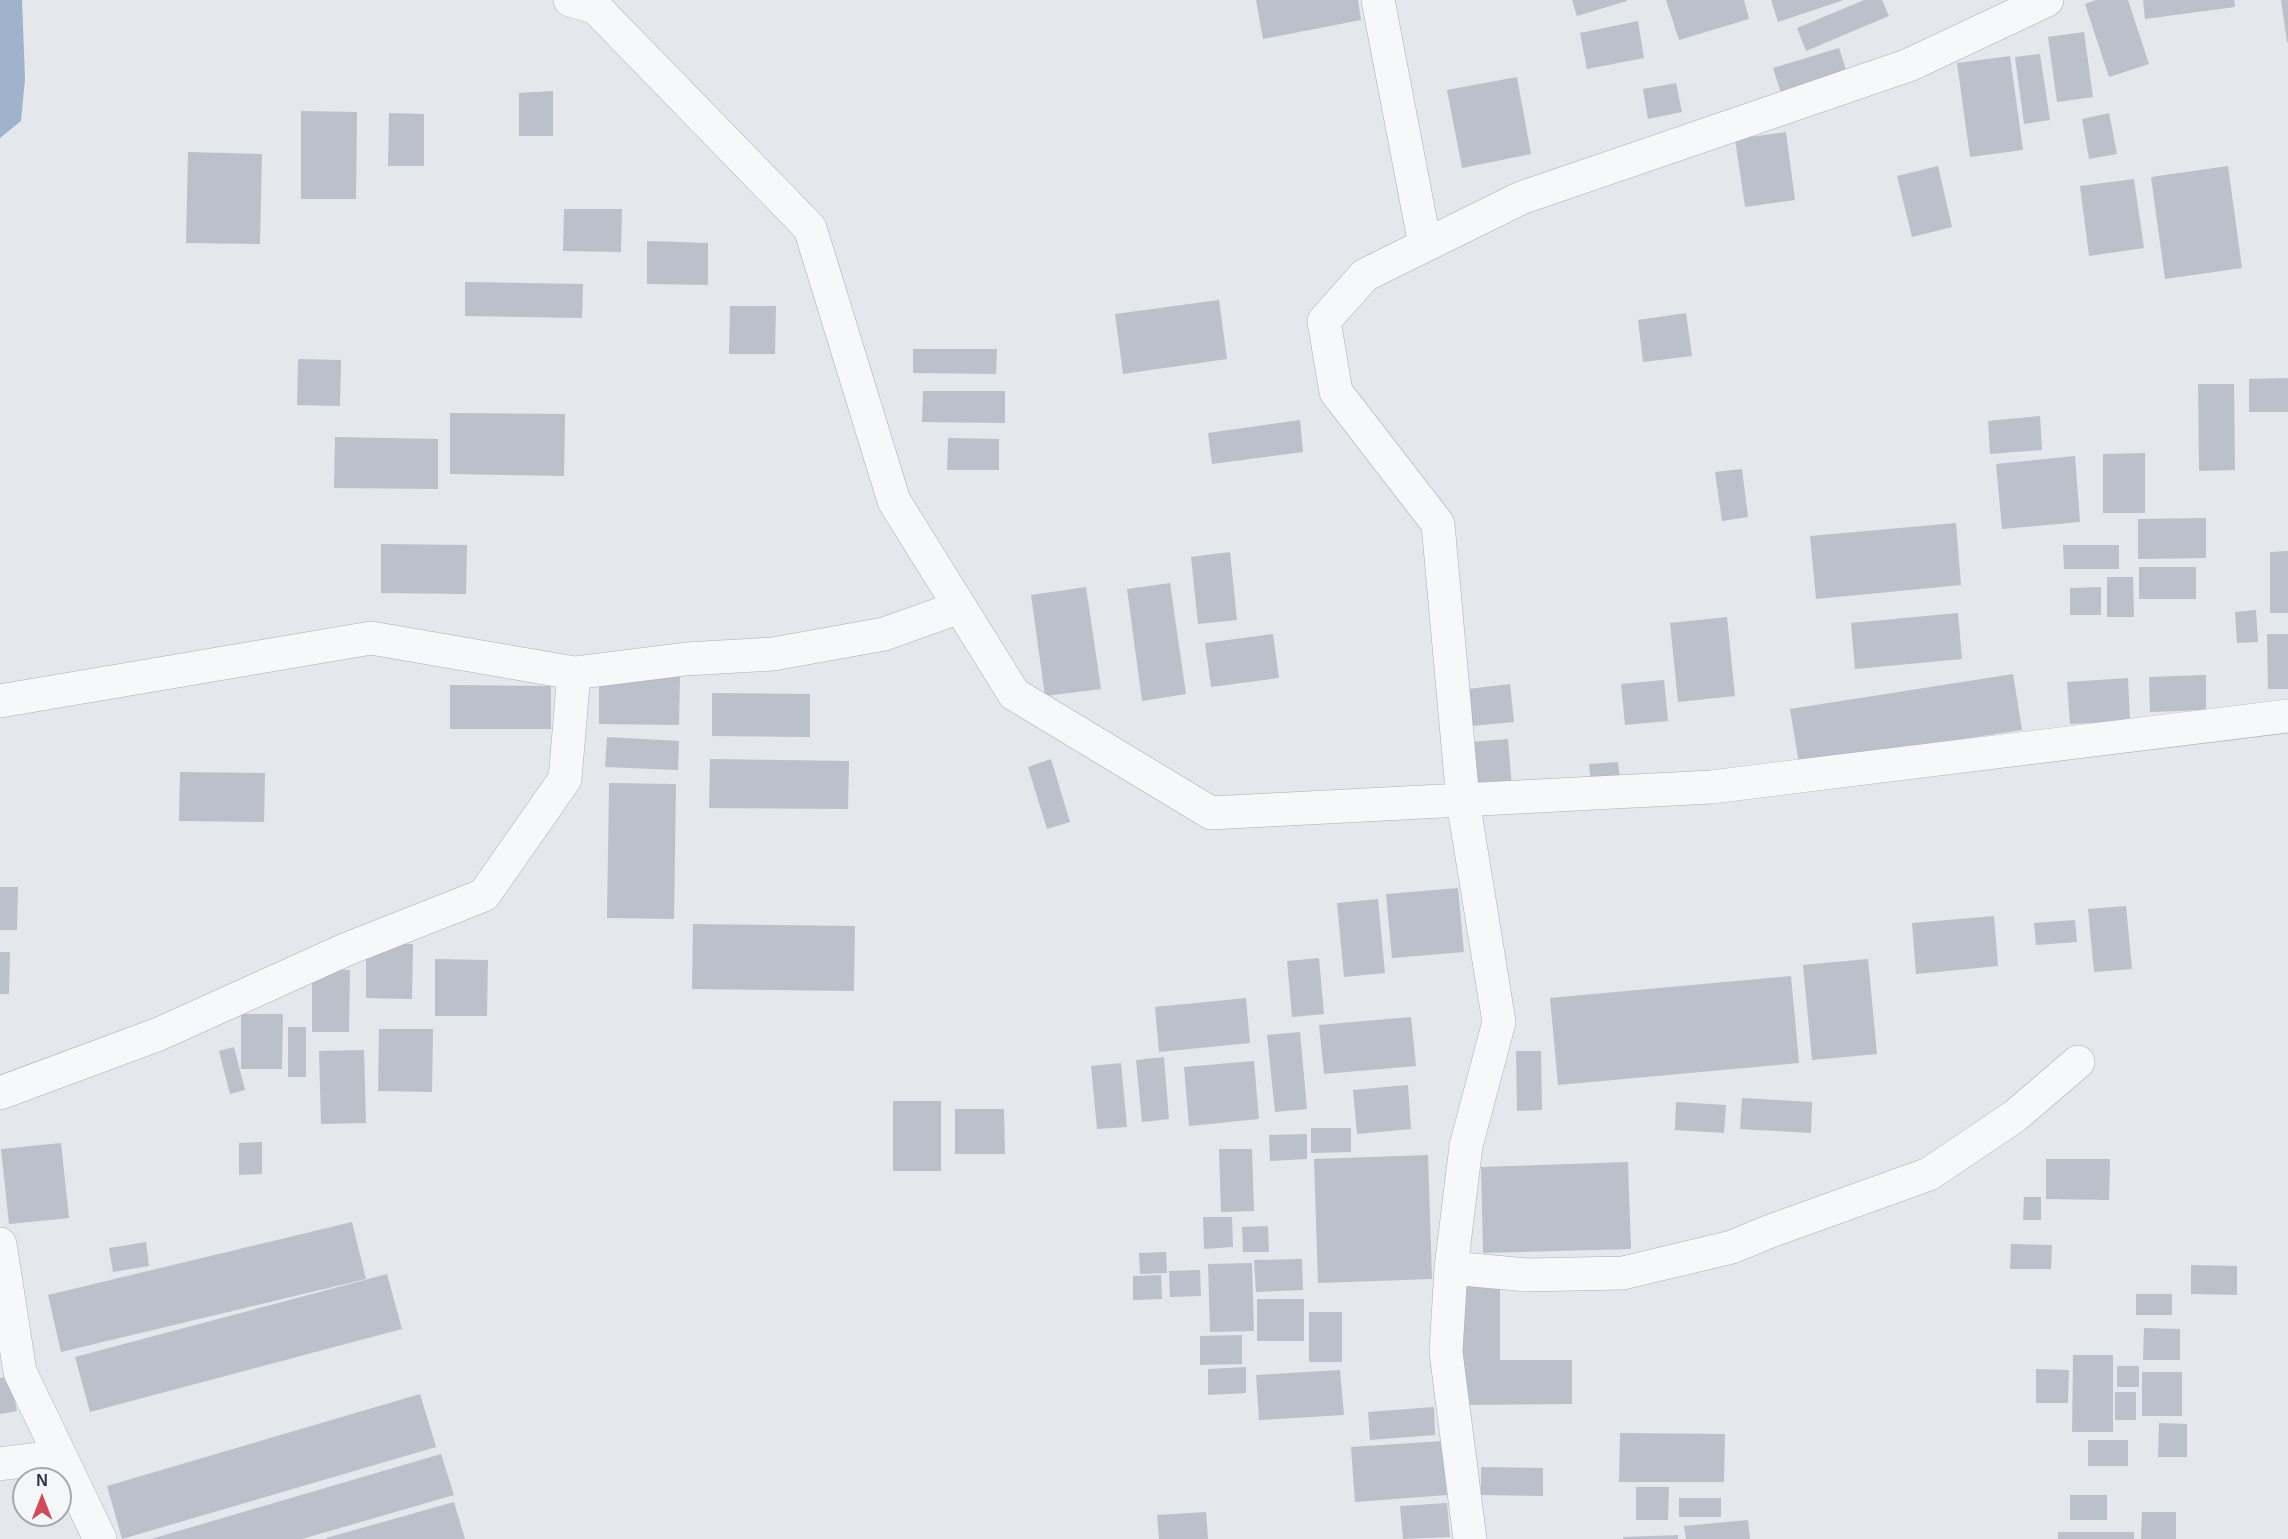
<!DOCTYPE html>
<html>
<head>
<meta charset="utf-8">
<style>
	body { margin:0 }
	#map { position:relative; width:2288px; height:1539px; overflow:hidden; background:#e4e7ec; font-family:Arial,sans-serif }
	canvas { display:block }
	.north { position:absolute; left:12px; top:1467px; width:60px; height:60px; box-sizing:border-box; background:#f4f6f9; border:2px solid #a4a8b1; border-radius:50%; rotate:0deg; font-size:16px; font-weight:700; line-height:24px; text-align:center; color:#2b3445 }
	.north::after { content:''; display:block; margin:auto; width:21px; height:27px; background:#d1495b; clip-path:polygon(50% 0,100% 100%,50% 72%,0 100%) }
</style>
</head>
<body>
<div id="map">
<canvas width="2288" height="1539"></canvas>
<div class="north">N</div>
</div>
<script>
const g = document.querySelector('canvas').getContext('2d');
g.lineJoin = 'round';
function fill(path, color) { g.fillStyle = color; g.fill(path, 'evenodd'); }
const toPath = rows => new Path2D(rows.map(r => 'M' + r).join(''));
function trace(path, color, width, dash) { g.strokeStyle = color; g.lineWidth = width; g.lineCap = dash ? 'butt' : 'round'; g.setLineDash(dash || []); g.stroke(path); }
const water = toPath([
	[0,0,22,0,25,79,21,121,0,138]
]);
const building = toPath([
	[1256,0,1358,0,1361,20,1263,39],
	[1572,0,1627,0,1627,1,1577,16],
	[1666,0,1744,0,1749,19,1679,40],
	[1771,0,1844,0,1778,22],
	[1864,0,1882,0,1889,16,1806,51,1797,28],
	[2096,0,2128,0,2149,64,2109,77,2085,4],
	[2143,0,2234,0,2235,7,2145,19],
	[2281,0,2288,0,2288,42,2287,42],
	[1638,21,1644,58,1587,69,1580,33],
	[2084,32,2093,97,2057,102,2048,37],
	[1839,48,1848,76,1782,96,1773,68],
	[2040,54,2050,120,2024,124,2015,57],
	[2010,56,2023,150,1970,157,1957,63],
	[1517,77,1531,154,1462,168,1447,90],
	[1676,83,1682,112,1648,119,1643,89],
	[553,91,553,136,519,136,519,93],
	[301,111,357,112,356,199,301,199],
	[389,113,424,114,424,166,388,166],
	[2109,113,2117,154,2089,159,2082,119],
	[1786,132,1795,200,1745,207,1735,139],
	[188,152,262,154,260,244,186,243],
	[1938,166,1952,227,1912,237,1897,176],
	[2228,166,2242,268,2165,279,2151,177],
	[2134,179,2144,248,2089,256,2080,186],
	[564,209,622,209,621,252,563,251],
	[647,241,708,243,708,285,647,284],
	[465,282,583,284,582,318,465,316],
	[1219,300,1227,359,1123,374,1115,314],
	[730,306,776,306,775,354,729,354],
	[1686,313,1692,356,1643,362,1638,320],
	[913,349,997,349,996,374,913,373],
	[298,359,341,360,340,406,297,405],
	[2288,378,2288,412,2249,412,2249,379],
	[2198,384,2234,384,2235,470,2199,471],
	[923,391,1005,391,1005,423,922,422],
	[450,413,565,414,564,476,450,474],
	[2040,416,2042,450,1990,454,1988,421],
	[1300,420,1303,452,1212,464,1208,433],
	[335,437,438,439,438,489,334,488],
	[948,438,999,439,999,470,947,470],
	[2145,453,2145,513,2103,513,2103,454],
	[2075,456,2080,522,2002,529,1996,464],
	[1742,469,1748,517,1722,521,1715,472],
	[2206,518,2206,558,2138,559,2138,519],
	[1956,523,1961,585,1816,599,1810,536],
	[381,544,467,545,466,594,381,593],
	[2063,545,2119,545,2119,569,2064,569],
	[2288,551,2288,613,2270,613,2270,552],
	[1230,552,1237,620,1198,624,1191,557],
	[2139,567,2196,567,2196,599,2139,599],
	[2107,577,2133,577,2134,617,2107,617],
	[1170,583,1186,694,1142,701,1127,589],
	[1086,587,1101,689,1045,696,1031,595],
	[2101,587,2101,615,2070,615,2070,588],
	[2256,610,2258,642,2237,643,2235,612],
	[1958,613,1962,659,1855,669,1851,623],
	[1727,617,1735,696,1678,702,1670,623],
	[1273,634,1279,678,1211,687,1205,643],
	[2267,634,2288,634,2288,689,2268,689],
	[2013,674,2022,730,1799,764,1790,709],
	[599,675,680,677,679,725,599,724],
	[2206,675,2206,710,2150,712,2149,677],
	[2128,678,2130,721,2070,724,2067,682],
	[1664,680,1668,721,1625,725,1621,684],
	[1510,684,1514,722,1472,726,1468,689],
	[450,685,551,686,551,729,450,729],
	[712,693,810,694,810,737,712,736],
	[607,737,679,741,678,770,605,767],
	[1508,739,1512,789,1476,792,1472,742],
	[710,759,849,761,848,809,709,808],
	[1051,759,1070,822,1047,829,1028,767],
	[1618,762,1620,782,1591,784,1589,764],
	[180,772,265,773,264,822,179,821],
	[609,783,676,784,674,919,607,918],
	[0,887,18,887,17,930,0,930],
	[1458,888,1464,952,1392,958,1386,894],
	[1378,899,1385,973,1344,977,1337,903],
	[2126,906,2132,969,2094,972,2088,909],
	[1994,916,1998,966,1916,974,1912,923],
	[2075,920,2077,942,2036,945,2034,923],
	[693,924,855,926,854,991,692,989],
	[366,944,413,944,412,999,366,998],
	[0,952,10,952,9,994,0,994],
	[1319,958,1324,1014,1292,1017,1287,961],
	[435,959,488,960,487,1016,435,1016],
	[1868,959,1877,1054,1812,1060,1803,965],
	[312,969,350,970,349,1032,312,1032],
	[1791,976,1799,1063,1558,1085,1550,998],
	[1246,998,1250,1043,1159,1052,1155,1007],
	[241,1014,283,1014,282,1069,241,1069],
	[1411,1017,1416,1066,1324,1074,1319,1025],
	[288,1027,306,1027,306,1077,288,1077],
	[379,1029,433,1029,432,1092,378,1091],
	[1300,1032,1307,1109,1275,1112,1267,1035],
	[234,1047,245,1090,230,1094,219,1051],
	[364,1050,366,1123,321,1124,319,1051],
	[1516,1051,1541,1051,1542,1110,1517,1111],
	[1164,1057,1169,1119,1142,1122,1136,1060],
	[1254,1061,1259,1119,1189,1126,1184,1067],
	[1121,1063,1127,1127,1097,1129,1091,1066],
	[1408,1085,1411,1129,1357,1134,1353,1090],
	[1742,1098,1812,1102,1811,1133,1740,1129],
	[893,1101,941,1101,941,1171,893,1171],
	[1676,1102,1726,1105,1724,1133,1675,1130],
	[955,1109,1004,1109,1005,1154,955,1154],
	[1311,1128,1351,1128,1351,1152,1311,1153],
	[1307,1134,1307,1159,1270,1161,1269,1135],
	[262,1142,262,1174,239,1175,239,1143],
	[61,1143,69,1218,9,1224,1,1149],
	[1219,1149,1252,1149,1254,1211,1221,1212],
	[1428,1155,1432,1279,1318,1283,1314,1159],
	[2046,1159,2110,1159,2109,1200,2046,1199],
	[1628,1162,1631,1249,1483,1253,1481,1167],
	[2024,1197,2041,1197,2041,1220,2023,1220],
	[1203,1217,1232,1217,1233,1247,1204,1249],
	[352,1222,366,1279,61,1352,48,1295],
	[1268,1226,1269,1252,1243,1252,1242,1227],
	[146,1242,149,1266,113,1272,109,1248],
	[2011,1244,2052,1245,2051,1269,2010,1269],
	[1166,1252,1167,1273,1140,1274,1139,1253],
	[1302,1259,1303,1290,1256,1292,1254,1260],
	[1252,1263,1254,1331,1210,1332,1208,1264],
	[2191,1265,2237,1266,2237,1295,2191,1294],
	[1200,1270,1201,1296,1170,1297,1169,1271],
	[387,1274,402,1329,90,1412,75,1357],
	[1161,1275,1162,1299,1133,1300,1133,1276],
	[1458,1281,1500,1281,1500,1360,1572,1360,1572,1404,1458,1405],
	[2136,1294,2172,1294,2172,1315,2136,1315],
	[1257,1299,1304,1299,1304,1341,1257,1341],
	[1309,1312,1342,1312,1342,1362,1309,1362],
	[2144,1328,2180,1329,2180,1360,2143,1360],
	[1242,1335,1242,1364,1200,1365,1200,1336],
	[2073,1355,2113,1355,2113,1432,2072,1432],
	[2117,1366,2139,1366,2139,1387,2117,1387],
	[1246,1367,1246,1393,1208,1395,1208,1369],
	[2036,1369,2069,1370,2068,1403,2036,1403],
	[1340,1370,1344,1415,1259,1420,1256,1375],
	[2142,1372,2182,1372,2182,1416,2142,1416],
	[10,1376,17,1411,0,1414,0,1378],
	[2115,1392,2136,1392,2136,1420,2115,1420],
	[420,1394,436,1447,122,1539,107,1486],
	[1434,1407,1435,1435,1370,1440,1368,1412],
	[2159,1423,2187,1424,2187,1457,2158,1457],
	[1620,1433,1725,1434,1724,1482,1619,1482],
	[2088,1440,2128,1440,2128,1466,2088,1466],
	[1443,1441,1447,1495,1355,1502,1351,1447],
	[441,1454,454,1495,302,1539,151,1539],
	[1481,1467,1543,1468,1543,1496,1481,1495],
	[1636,1487,1669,1487,1668,1520,1636,1520],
	[2070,1495,2107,1495,2107,1520,2070,1520],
	[1679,1498,1721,1498,1721,1517,1679,1517],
	[454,1502,465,1539,326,1539,326,1538],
	[1447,1503,1450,1537,1403,1539,1400,1506],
	[1206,1512,1208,1539,1159,1539,1157,1515],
	[2142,1512,2176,1512,2176,1539,2141,1539],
	[1748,1520,1750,1539,1686,1539,1684,1526],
	[2058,1532,2134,1532,2134,1539,2058,1539],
	[1678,1535,1678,1539,1623,1539,1623,1537]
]);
const minor = toPath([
	[570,0,595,7,810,228,894,501,1014,694,1211,813,1711,787,2288,716],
	[1378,0,1425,245],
	[0,701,371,638,574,673],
	[0,1093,159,1034,347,949,484,895,565,779,574,673,686,659,773,654,884,634,960,607],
	[0,1244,20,1372,100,1539],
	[1451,1268,1527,1275,1623,1273,1732,1247,1768,1232,1929,1174,2015,1116,2078,1062],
	[0,1464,60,1456],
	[1470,1539,1446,1352,1451,1268,1466,1146,1499,1022,1463,801,1438,524,1336,392,1324,321,1365,275,1521,198,1909,65,2047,0]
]);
fill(water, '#9fb4cc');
fill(building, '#bbc0ca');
trace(minor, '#a9aeb7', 34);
trace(minor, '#f7f8fa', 33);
</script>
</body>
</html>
